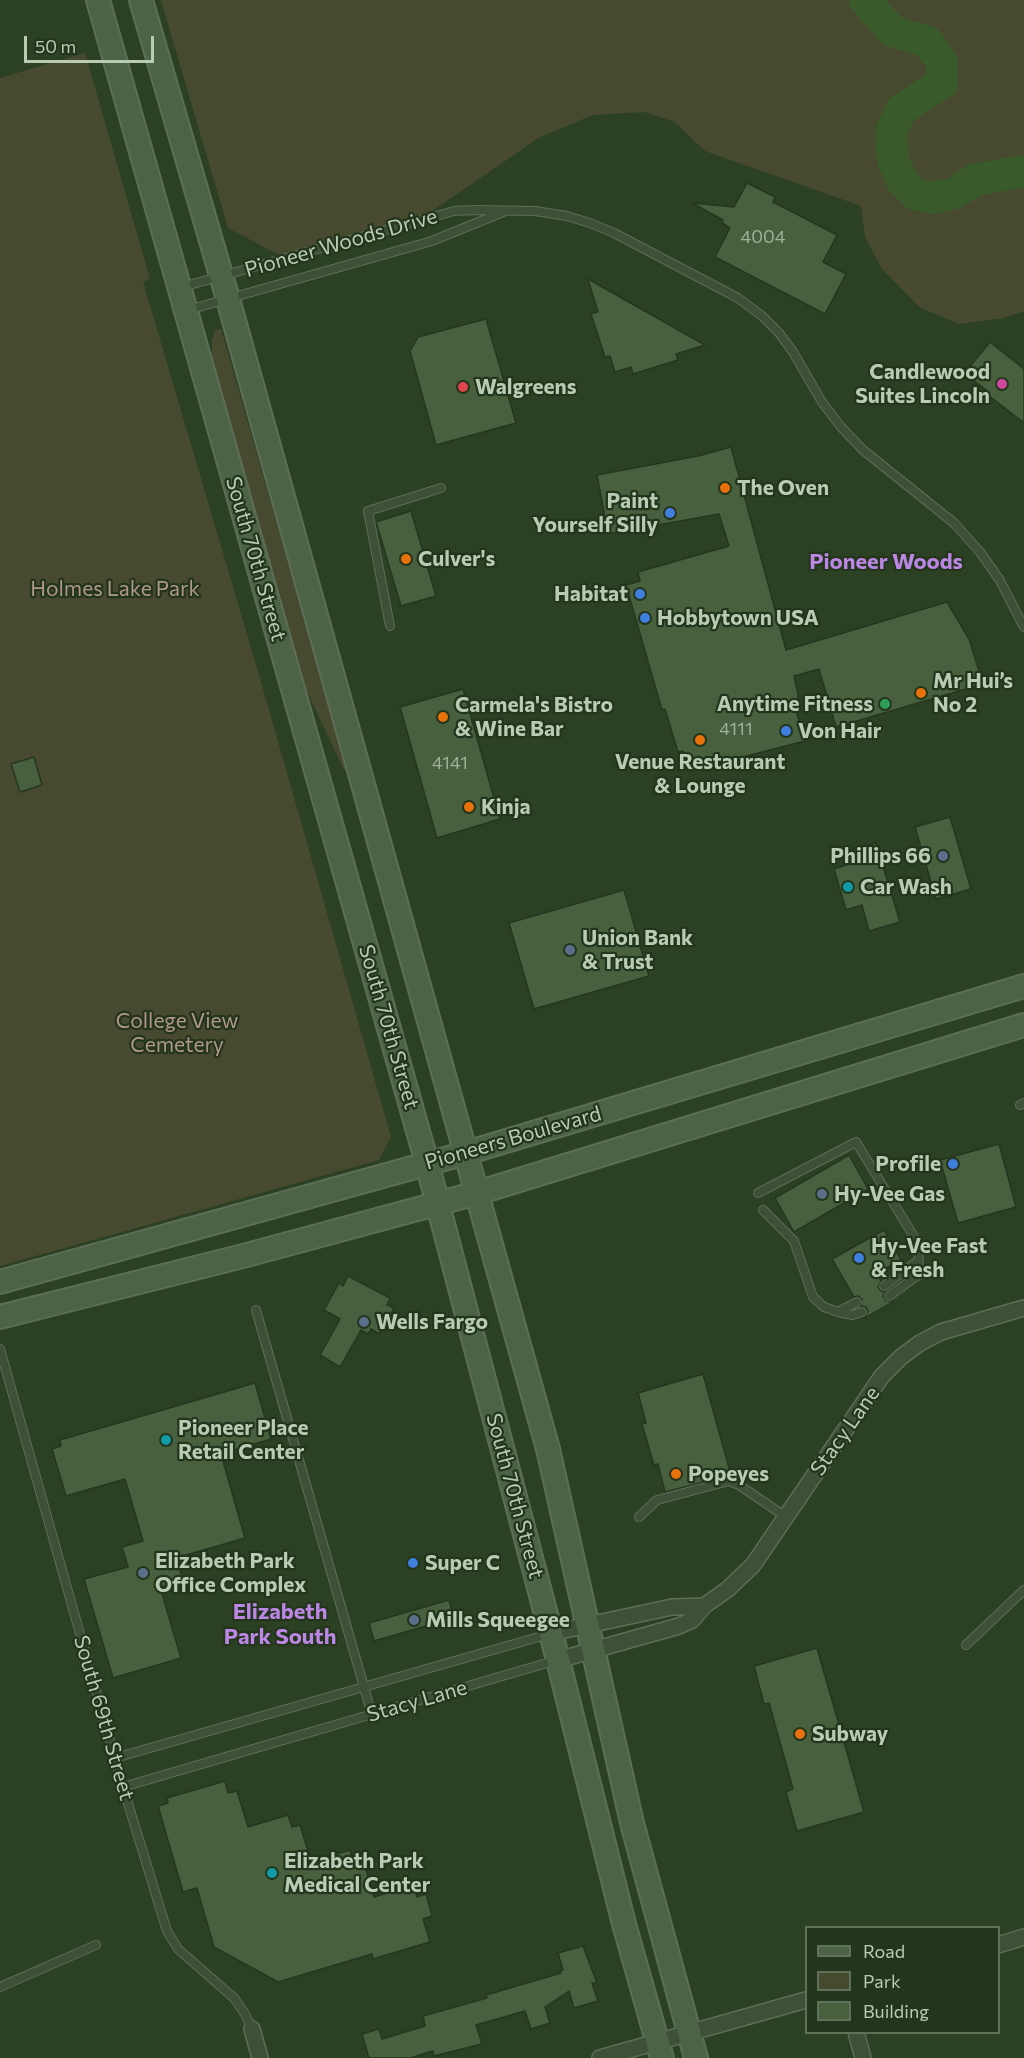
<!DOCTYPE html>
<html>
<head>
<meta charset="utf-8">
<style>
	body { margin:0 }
	#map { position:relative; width:1024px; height:2058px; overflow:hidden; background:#2c4123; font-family:Commissioner,sans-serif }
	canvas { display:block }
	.legend { position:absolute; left:805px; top:1926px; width:195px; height:108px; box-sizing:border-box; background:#23351c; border:2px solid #5f7159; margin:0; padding:8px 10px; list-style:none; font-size:18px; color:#bacbb4 }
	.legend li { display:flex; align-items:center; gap:12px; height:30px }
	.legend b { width:30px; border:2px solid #5f7159 }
	.scale { position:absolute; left:24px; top:36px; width:130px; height:27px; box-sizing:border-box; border:3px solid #bacbb4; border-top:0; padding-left:8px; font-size:18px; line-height:21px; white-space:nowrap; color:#bacbb4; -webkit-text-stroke:4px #23351c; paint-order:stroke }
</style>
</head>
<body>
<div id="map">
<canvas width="1024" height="2058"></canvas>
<ul class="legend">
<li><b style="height:8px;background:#4c6445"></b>Road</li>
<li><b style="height:16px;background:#484a2f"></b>Park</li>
<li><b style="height:16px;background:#49603f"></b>Building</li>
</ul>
<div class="scale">50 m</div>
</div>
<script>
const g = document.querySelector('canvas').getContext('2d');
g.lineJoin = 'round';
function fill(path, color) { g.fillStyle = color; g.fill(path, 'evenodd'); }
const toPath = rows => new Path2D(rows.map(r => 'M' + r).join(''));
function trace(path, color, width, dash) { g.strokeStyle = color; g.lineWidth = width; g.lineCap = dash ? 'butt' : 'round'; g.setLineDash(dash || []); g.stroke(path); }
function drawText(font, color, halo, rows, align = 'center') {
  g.font = font + ' Commissioner,sans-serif'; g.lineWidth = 4.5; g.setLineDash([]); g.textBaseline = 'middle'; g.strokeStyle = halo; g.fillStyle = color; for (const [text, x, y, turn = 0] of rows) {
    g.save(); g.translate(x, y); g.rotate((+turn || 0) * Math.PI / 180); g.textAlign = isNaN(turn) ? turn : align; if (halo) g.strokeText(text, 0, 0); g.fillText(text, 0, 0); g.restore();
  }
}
const green = toPath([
	[161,0,1024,0,1024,311,1003,318,959,324,919,307,882,269,865,237,861,206,705,151,675,122,644,112,593,115,540,137,419,220,285,258,228,228],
	[85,53,150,279,143,282,257,668,391,1137,379,1160,0,1266,0,78],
	[221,329,347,770,344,770,299,674,212,370,212,339,215,330]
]);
const river = toPath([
	[865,0,892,31,928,42,942,62,942,83,901,110,891,133,893,160,902,181,915,194,934,198,955,193,974,180,1024,171]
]);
const building = toPath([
	[747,183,775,197,773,202,837,235,823,262,846,274,825,314,715,257,730,228,722,223,723,220,692,203,734,207,747,183],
	[588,279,705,345,676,354,678,360,633,374,631,367,615,372,610,356,605,357,591,314,598,312,588,279],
	[486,319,516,423,436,445,410,351,418,337,486,319],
	[990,342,1024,369,1024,423,984,392,986,390,972,379,974,376,967,370,990,342],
	[731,447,786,650,947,602,969,639,983,684,836,727,819,669,794,676,798,694,797,714,805,741,704,767,703,761,688,765,683,751,678,752,665,709,662,710,626,585,640,581,638,572,729,546,719,514,608,534,597,475,698,456,731,447],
	[411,511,436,596,401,606,376,522,411,511],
	[463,689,500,819,437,838,400,707,463,689],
	[34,757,42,785,20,792,11,764,34,757],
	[950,817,971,889,936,899,915,827,950,817],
	[876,843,900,922,869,931,862,905,846,910,834,869,849,864,845,852,876,843],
	[624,890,649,976,534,1009,509,923,624,890],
	[999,1144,1016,1207,958,1223,940,1160,999,1144],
	[849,1155,868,1189,794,1232,775,1198,849,1155],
	[884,1230,901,1260,877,1273,881,1281,878,1287,881,1291,885,1292,883,1296,885,1300,893,1302,865,1318,868,1311,866,1307,861,1306,862,1299,858,1296,854,1297,832,1259,884,1230],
	[348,1276,390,1298,387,1305,394,1308,389,1317,392,1318,386,1330,382,1328,379,1334,371,1329,368,1334,361,1330,340,1367,320,1355,340,1319,324,1310,339,1283,343,1286,348,1276],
	[703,1374,731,1475,665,1492,658,1464,654,1465,642,1424,646,1423,638,1393,703,1374],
	[255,1383,271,1439,221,1454,245,1538,176,1558,183,1580,160,1587,181,1658,113,1678,84,1579,128,1567,122,1547,143,1541,125,1479,66,1496,52,1449,61,1446,60,1440,255,1383],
	[449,1600,454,1618,374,1641,369,1623,449,1600],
	[817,1648,864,1812,797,1831,786,1792,793,1789,769,1703,764,1704,754,1666,817,1648],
	[225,1781,228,1793,237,1791,248,1827,288,1815,292,1827,300,1825,311,1861,350,1850,353,1862,363,1859,374,1897,414,1885,417,1897,426,1894,432,1916,423,1919,430,1942,373,1959,372,1954,278,1982,214,1947,197,1888,183,1892,158,1806,168,1803,167,1798,225,1781],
	[583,1946,597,1983,592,1983,598,2001,574,2008,569,1991,545,2007,550,2023,531,2029,525,2011,476,2025,482,2044,434,2056,433,2051,410,2058,369,2058,362,2034,379,2029,382,2039,425,2026,423,2016,487,1998,486,1995,561,1973,560,1971,563,1970,558,1953,583,1946]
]);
const service = toPath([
	[182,287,454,211,475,210,535,211,567,216,590,223,614,233,738,298,762,316,779,333,793,352,822,402,841,427,863,450,954,523,980,552,999,579,1024,627],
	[188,310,432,241,503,212],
	[390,626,368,511,441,488],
	[1020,1105,1024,1103],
	[758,1193,856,1142,916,1240,919,1260,917,1276,889,1296],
	[763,1210,794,1241,813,1297,824,1307,838,1312,852,1315,862,1312],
	[884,1286,919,1260],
	[256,1310,372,1715],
	[838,1312,857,1302],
	[0,1349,123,1787,167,1931,178,1949,234,1998,245,2014,252,2029],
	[639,1517,657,1500,729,1481,739,1485,786,1517],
	[966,1645,1024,1590],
	[115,1758,549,1634],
	[123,1787,557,1660],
	[0,1987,96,1945]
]);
const minor = toPath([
	[551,1633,672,1607,704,1606],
	[558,1660,679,1626,692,1620,704,1606,728,1589,753,1565,882,1376,901,1357,920,1343,941,1332,1024,1308],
	[998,1945,1024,1937],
	[252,2029,260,2058],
	[856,2032,863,2058],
	[600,2058,806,2000]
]);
const secondary = toPath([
	[98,0,427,1163,558,1660,624,1924,662,2058],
	[141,0,228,299,548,1449,632,1823,696,2058],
	[0,1282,466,1153,1024,986],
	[0,1317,243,1256,477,1193,1024,1025]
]);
const markers = [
	[1002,384,6,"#d1479c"],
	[463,387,6,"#e0444e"],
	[725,488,6,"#e8710a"],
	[670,513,6,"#3f7fe0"],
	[406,559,6,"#e8710a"],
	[640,594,6,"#3f7fe0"],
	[645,618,6,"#3f7fe0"],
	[921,693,6,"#e8710a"],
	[885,704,6,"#2e9e5b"],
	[443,717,6,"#e8710a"],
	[786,731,6,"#3f7fe0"],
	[700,740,6,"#e8710a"],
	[469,807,6,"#e8710a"],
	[943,856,6,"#5c6f8a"],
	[848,887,6,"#0f9aa8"],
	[570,950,6,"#5c6f8a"],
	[953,1164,6,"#3f7fe0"],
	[822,1194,6,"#5c6f8a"],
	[859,1258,6,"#3f7fe0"],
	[364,1322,6,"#5c6f8a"],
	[166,1440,6,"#0f9aa8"],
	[676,1474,6,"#e8710a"],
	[413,1563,6,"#3f7fe0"],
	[143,1573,6,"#5c6f8a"],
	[414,1620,6,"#5c6f8a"],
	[800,1734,6,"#e8710a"],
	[272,1873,6,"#0f9aa8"]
];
const numberNames = [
	["4004",763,237],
	["4111",736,729],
	["4141",450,763]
];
const streetNames = [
	["Pioneer Woods Drive",341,243,-16],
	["South 70th Street",256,559,74],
	["South 70th Street",389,1027,74],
	["Pioneers Boulevard",513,1138,-16],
	["Stacy Lane",845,1431,-55],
	["South 70th Street",515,1496,75],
	["Stacy Lane",417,1701,-16],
	["South 69th Street",104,1718,74]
];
const poiNames = [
	["Candlewood",990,372,"right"],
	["Suites Lincoln",990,396,"right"],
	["Walgreens",475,387],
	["The Oven",737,488],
	["Paint",658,501,"right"],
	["Yourself Silly",658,525,"right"],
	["Culver's",418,559],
	["Habitat",628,594,"right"],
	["Hobbytown USA",657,618],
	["Mr Hui’s",933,681],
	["No 2",933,705],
	["Anytime Fitness",873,704,"right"],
	["Carmela's Bistro",455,705],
	["& Wine Bar",455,729],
	["Von Hair",798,731],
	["Venue Restaurant",700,762,"center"],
	["& Lounge",700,786,"center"],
	["Kinja",481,807],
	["Phillips 66",931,856,"right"],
	["Car Wash",860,887],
	["Union Bank",582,938],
	["& Trust",582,962],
	["Profile",941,1164,"right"],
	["Hy-Vee Gas",834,1194],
	["Hy-Vee Fast",871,1246],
	["& Fresh",871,1270],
	["Wells Fargo",376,1322],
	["Pioneer Place",178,1428],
	["Retail Center",178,1452],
	["Popeyes",688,1474],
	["Elizabeth Park",155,1561],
	["Office Complex",155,1585],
	["Super C",425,1563],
	["Mills Squeegee",426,1620],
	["Subway",812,1734],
	["Elizabeth Park",284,1861],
	["Medical Center",284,1885]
];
const parkNames = [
	["Holmes Lake Park",115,589],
	["College View",177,1021],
	["Cemetery",177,1045]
];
const neighbourhoodNames = [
	["Pioneer Woods",886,562],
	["Elizabeth",280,1612],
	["Park South",280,1637]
];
fill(green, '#484a2f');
trace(river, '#395b2b', 32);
fill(building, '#49603f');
trace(building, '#25371e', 1.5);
trace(service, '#5c6e56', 10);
trace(minor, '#5c6e56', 18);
trace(secondary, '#5c6e56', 26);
trace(service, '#3e5038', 8);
trace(minor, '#3e5038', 15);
trace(secondary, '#4c6445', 22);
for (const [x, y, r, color] of markers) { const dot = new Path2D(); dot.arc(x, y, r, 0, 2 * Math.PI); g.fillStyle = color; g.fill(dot); trace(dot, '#23351c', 2); }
drawText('18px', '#9eb097', null, numberNames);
drawText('21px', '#bacbb4', '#23351c', streetNames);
drawText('bold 21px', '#bacbb4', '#23351c', poiNames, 'left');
drawText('21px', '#b19788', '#23351c', parkNames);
drawText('bold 22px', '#bc86e5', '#23351c', neighbourhoodNames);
</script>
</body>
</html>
